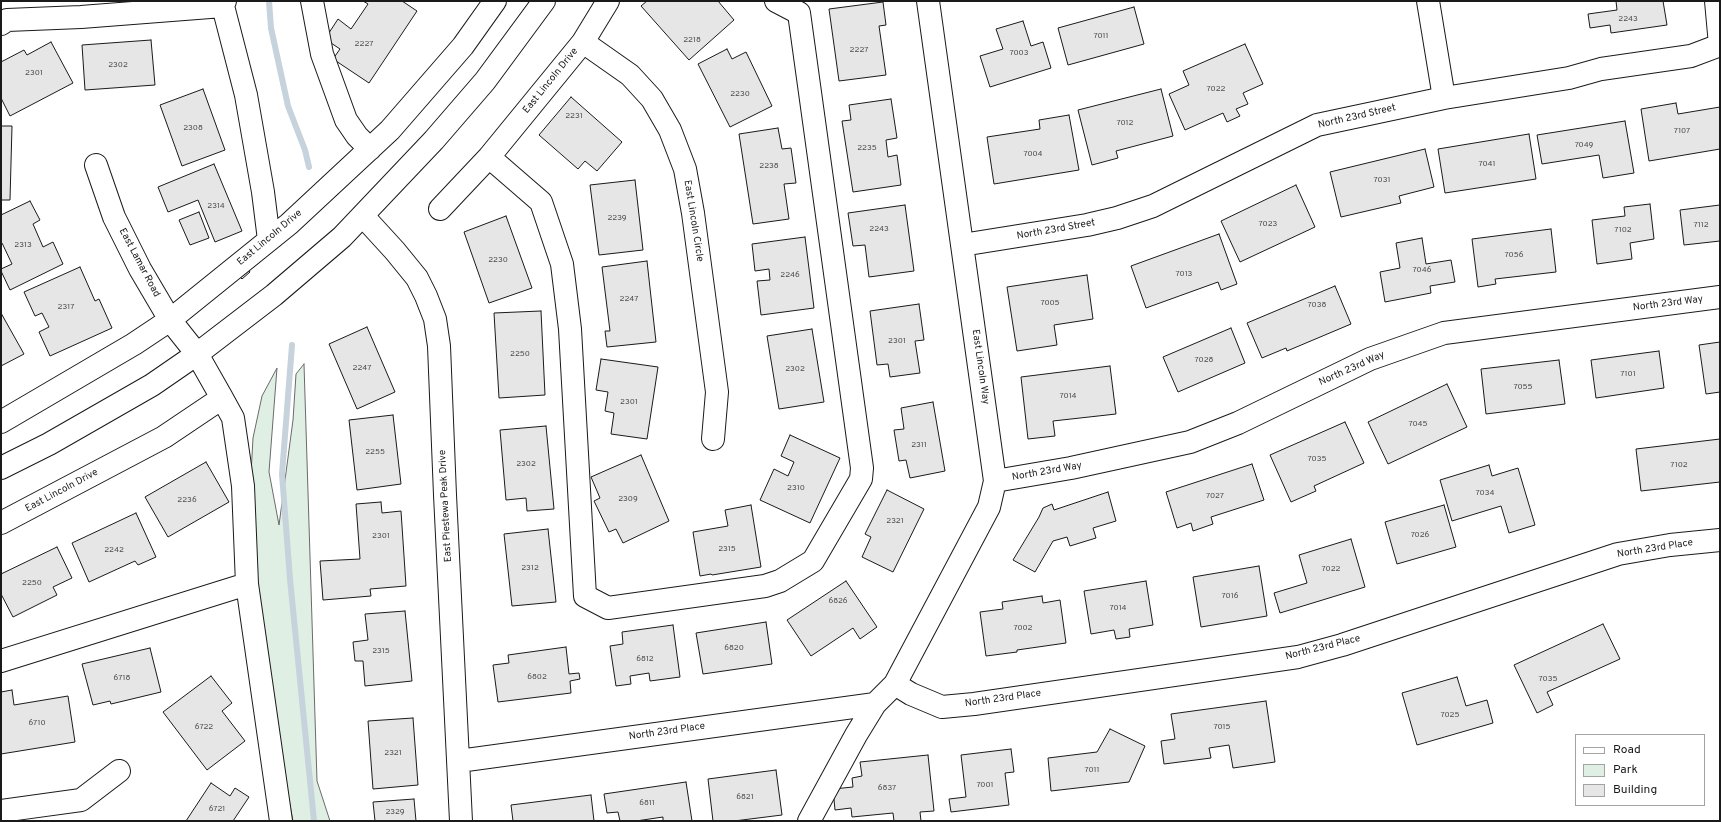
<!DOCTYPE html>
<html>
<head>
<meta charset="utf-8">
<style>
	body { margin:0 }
	#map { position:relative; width:1721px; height:822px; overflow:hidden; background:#fff; font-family:Overpass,sans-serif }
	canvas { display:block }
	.frame { position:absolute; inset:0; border:2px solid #1a1a1a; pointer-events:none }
	.legend { position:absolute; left:1575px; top:734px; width:130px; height:72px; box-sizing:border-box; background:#fff; border:1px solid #a3a3a3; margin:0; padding:5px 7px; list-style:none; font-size:12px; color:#1a1a1a }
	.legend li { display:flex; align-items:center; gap:8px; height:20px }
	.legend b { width:20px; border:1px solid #a3a3a3 }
</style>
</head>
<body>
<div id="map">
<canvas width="1721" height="822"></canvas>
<div class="frame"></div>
<ul class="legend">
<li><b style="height:5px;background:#fff"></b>Road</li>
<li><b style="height:11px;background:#e0efe3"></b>Park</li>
<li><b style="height:11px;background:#e6e6e6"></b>Building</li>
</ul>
</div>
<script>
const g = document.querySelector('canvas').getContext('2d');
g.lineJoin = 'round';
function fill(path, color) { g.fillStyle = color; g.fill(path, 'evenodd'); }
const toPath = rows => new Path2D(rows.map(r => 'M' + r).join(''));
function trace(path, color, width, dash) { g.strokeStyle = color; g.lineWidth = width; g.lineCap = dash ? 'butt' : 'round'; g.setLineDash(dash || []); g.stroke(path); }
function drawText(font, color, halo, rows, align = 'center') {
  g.font = font + ' Overpass,sans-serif'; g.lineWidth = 3; g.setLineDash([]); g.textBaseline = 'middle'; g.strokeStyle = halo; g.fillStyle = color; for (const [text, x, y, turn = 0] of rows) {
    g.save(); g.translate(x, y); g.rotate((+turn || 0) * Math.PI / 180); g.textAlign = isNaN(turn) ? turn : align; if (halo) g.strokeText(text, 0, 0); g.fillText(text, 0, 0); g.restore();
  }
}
const green = toPath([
	[304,364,317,781,330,821,293,821,264,671,250,492,253,438,262,396,277,368,269,472,279,525,293,420,296,374,304,364]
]);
const stream = toPath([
	[269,1,271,28,288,106,305,150,309,167],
	[292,345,282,474,290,579,314,821]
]);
const building = toPath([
	[363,1,402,1,417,11,369,83,333,59,340,49,325,39,338,19,351,29,368,4,363,1],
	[647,1,718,1,734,20,689,60,641,6,647,1],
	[1616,1,1663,1,1667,25,1611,33,1610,25,1590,28,1588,14,1617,10,1616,1],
	[883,2,886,25,879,26,886,75,839,81,829,9,883,2],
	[1134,7,1144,44,1068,65,1058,28,1134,7],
	[1023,21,1031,46,1043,42,1051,68,990,87,980,56,1003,49,996,29,1023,21],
	[151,40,155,85,85,90,82,45,151,40],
	[51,42,73,83,10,116,1,98,1,62,24,50,27,55,51,42],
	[1245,44,1263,84,1243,93,1248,104,1236,109,1240,116,1227,122,1223,113,1185,130,1169,94,1189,85,1183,71,1245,44],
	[727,49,732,59,746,52,772,106,730,127,698,64,727,49],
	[203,89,225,150,182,166,160,105,203,89],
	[1161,89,1173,136,1116,151,1118,158,1092,165,1078,110,1161,89],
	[571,97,622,142,597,171,585,161,578,169,539,135,571,97],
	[891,99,897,138,886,140,888,157,897,155,901,185,853,192,842,121,851,120,849,105,891,99],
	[1676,103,1678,114,1720,107,1720,149,1649,161,1641,109,1676,103],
	[1069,115,1079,170,994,184,987,137,1040,129,1039,120,1069,115],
	[1625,121,1634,173,1603,178,1599,155,1542,164,1537,135,1625,121],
	[1,126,12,126,10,200,1,200,1,126],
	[778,128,782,149,791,148,796,183,784,184,789,219,753,224,739,134,778,128],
	[1529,134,1536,179,1445,193,1438,149,1529,134],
	[1425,149,1434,187,1399,196,1401,203,1341,217,1330,172,1425,149],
	[214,164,242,231,215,242,198,200,168,212,158,187,214,164],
	[635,180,643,250,599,255,590,185,635,180],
	[1296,185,1315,227,1240,262,1221,221,1296,185],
	[30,201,40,220,33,224,43,247,53,242,63,264,10,290,1,271,1,269,12,264,2,243,1,243,1,215,30,201],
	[1650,204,1654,239,1630,243,1632,259,1597,264,1592,220,1625,216,1624,207,1650,204],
	[905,205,914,271,869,277,865,245,853,246,848,213,905,205],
	[1720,205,1720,241,1684,245,1680,210,1720,205],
	[199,212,209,238,190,245,179,220,199,212],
	[506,216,532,288,489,303,464,232,506,216],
	[1551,229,1556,272,1495,279,1496,284,1478,287,1472,239,1551,229],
	[1219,234,1237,284,1221,290,1218,282,1146,308,1131,266,1219,234],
	[805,237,814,308,761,315,757,281,770,280,769,269,755,271,752,244,805,237],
	[1422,238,1426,264,1451,260,1455,282,1430,286,1431,293,1385,302,1380,272,1400,268,1396,243,1422,238],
	[647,261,656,342,607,347,605,331,610,331,602,267,647,261],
	[80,267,95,301,99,299,112,328,50,356,39,332,49,327,42,313,35,316,24,292,80,267],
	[248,269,250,272,242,279,239,276,248,269],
	[1087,275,1093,319,1054,325,1057,345,1017,351,1007,287,1087,275],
	[1335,286,1351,324,1287,351,1286,348,1262,358,1247,323,1335,286],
	[919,304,924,340,915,341,920,373,890,377,888,364,877,365,870,311,919,304],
	[541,311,545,395,499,398,494,313,541,311],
	[1,313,24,354,1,366,1,313],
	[367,327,395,392,357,409,329,344,367,327],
	[1231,328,1245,363,1178,392,1163,357,1231,328],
	[812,329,824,402,779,409,767,336,812,329],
	[1720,342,1720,392,1706,394,1699,345,1720,342],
	[1659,351,1664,388,1596,398,1591,360,1659,351],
	[601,359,658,367,647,439,611,434,614,413,605,411,608,392,596,390,601,359],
	[1559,360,1565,404,1486,414,1481,369,1559,360],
	[1110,366,1116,414,1053,421,1055,436,1028,439,1021,377,1110,366],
	[1447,384,1467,427,1388,464,1368,422,1447,384],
	[933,402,945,471,910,478,906,460,899,461,894,430,904,429,901,408,933,402],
	[393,415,401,484,357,490,349,420,393,415],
	[1345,422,1364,463,1314,486,1316,491,1291,502,1270,455,1345,422],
	[546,426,554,509,527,511,526,498,506,500,500,430,546,426],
	[790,435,840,458,810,523,760,500,774,469,788,476,794,462,781,456,790,435],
	[1720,439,1720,482,1641,491,1636,449,1720,439],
	[641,455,669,521,623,543,616,529,609,532,594,501,600,498,591,477,641,455],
	[206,462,229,502,168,537,145,497,206,462],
	[1252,464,1264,500,1211,517,1213,524,1193,531,1191,523,1177,528,1166,492,1252,464],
	[1489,465,1492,476,1518,468,1535,525,1509,533,1501,506,1452,521,1440,480,1489,465],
	[887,490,924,509,893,572,862,557,871,537,865,534,887,490],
	[1108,492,1116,521,1093,528,1096,538,1070,546,1067,537,1053,541,1035,572,1013,560,1039,517,1043,508,1052,504,1054,510,1108,492],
	[381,502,382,513,401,511,406,586,370,589,371,596,323,600,320,561,360,559,356,504,381,502],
	[751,505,761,567,712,575,711,574,700,576,693,532,728,526,725,510,751,505],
	[1444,505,1456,547,1397,564,1385,522,1444,505],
	[136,513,156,557,138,565,135,561,89,582,72,543,136,513],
	[548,529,556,602,512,606,504,534,548,529],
	[1351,539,1365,587,1280,613,1274,593,1307,583,1299,555,1351,539],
	[57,547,72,578,53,587,57,595,13,617,1,594,1,574,57,547],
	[1259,566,1267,616,1201,627,1193,577,1259,566],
	[846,581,877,627,860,639,853,628,811,656,787,620,846,581],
	[1146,581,1153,625,1129,629,1130,637,1116,639,1114,630,1091,634,1084,591,1146,581],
	[1042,596,1043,603,1060,600,1066,643,1017,650,1017,652,986,656,980,612,1003,609,1002,602,1042,596],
	[405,611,412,681,365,686,363,661,355,661,353,642,368,640,365,614,405,611],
	[766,622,772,664,703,674,696,633,766,622],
	[1603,624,1620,659,1547,692,1553,705,1537,713,1514,665,1603,624],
	[673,625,680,677,650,681,649,673,630,676,631,684,616,686,610,646,623,644,622,632,673,625],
	[566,647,569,674,579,673,580,679,570,681,571,693,498,702,493,665,509,663,508,655,566,647],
	[150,648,161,692,111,704,110,701,93,705,82,664,150,648],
	[211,676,232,703,222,711,245,741,207,770,163,712,211,676],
	[1457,677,1466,706,1487,700,1493,723,1417,745,1402,693,1457,677],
	[12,690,14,705,68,696,75,742,1,754,1,692,12,690],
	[1266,701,1275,762,1233,768,1229,745,1209,748,1211,758,1164,764,1161,741,1175,739,1171,714,1266,701],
	[413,718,418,785,373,789,368,721,413,718],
	[1110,729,1145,746,1129,782,1051,791,1048,758,1097,752,1110,729],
	[1011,749,1014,772,1005,773,1009,805,951,812,949,799,966,797,961,755,1011,749],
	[928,755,934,811,920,812,921,821,894,821,893,813,852,817,851,808,835,810,833,789,853,787,852,778,862,776,860,762,928,755],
	[776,770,782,815,734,821,713,821,708,779,776,770],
	[686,782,692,821,663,821,663,817,636,821,620,821,618,812,607,813,604,794,686,782],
	[211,783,230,796,235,788,249,797,233,821,186,821,211,783],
	[591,795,594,821,513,821,511,805,591,795],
	[414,799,416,821,375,821,373,802,414,799]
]);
const minor = toPath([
	[225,1,223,6,246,95,263,192,269,240],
	[312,1,322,54,346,120,357,136,370,149],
	[1428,1,1444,98],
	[1,24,7,20,81,17,223,6],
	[583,42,630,75,652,99,670,130,685,169,693,213,717,392,713,439],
	[489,157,541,202,562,264,570,329,585,596,608,608,765,586,780,581,813,561,861,479,862,468,799,13,776,1],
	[440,209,489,157,583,42,608,1],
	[363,216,395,251,417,278,426,296,435,319,439,346,445,495,461,821],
	[962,245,1087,225,1117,218,1153,206,1317,125,1444,98,1569,78,1601,69,1691,56,1720,45,1716,1],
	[222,398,233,418,243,486,247,584,281,821],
	[1,422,134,344,170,320,289,224,390,130,463,46,495,1],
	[995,481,1071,468,1190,442,1238,423,1370,359,1444,333,1720,297],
	[1,523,164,437,222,398,197,354,170,320,140,269,114,217,96,165],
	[1,661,247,584],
	[895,684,911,694,942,707,974,704,1298,657,1342,645,1618,554,1670,545,1720,540],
	[459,761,875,704],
	[1,811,81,800,119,771],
	[809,821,856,735,875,704,895,684,989,507,995,481,928,1]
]);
const major = toPath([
	[1,468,49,444,152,385,197,354,274,295,342,237,434,140,485,81,544,1]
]);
const numberNames = [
	["2243",1628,19],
	["7011",1101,36],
	["2218",692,40],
	["2227",364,44],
	["2227",859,50],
	["7003",1019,53],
	["2302",118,65],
	["2301",34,73],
	["7022",1216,89],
	["2230",740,94],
	["2231",574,116],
	["7012",1125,123],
	["2308",193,128],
	["7107",1682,131],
	["7049",1584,145],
	["2235",867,148],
	["7004",1033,154],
	["7041",1487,164],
	["2238",769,166],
	["7031",1382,180],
	["2314",216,206],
	["2239",617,218],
	["7023",1268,224],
	["7112",1701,225],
	["2243",879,229],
	["7102",1623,230],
	["2313",23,245],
	["7056",1514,255],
	["2230",498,260],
	["7046",1422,270],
	["7013",1184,274],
	["2246",790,275],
	["2247",629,299],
	["7005",1050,303],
	["7038",1317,305],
	["2317",66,307],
	["2301",897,341],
	["2250",520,354],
	["7028",1204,360],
	["2247",362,368],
	["2302",795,369],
	["7101",1628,374],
	["7055",1523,387],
	["7014",1068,396],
	["2301",629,402],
	["7045",1418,424],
	["2311",919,445],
	["2255",375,452],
	["7035",1317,459],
	["2302",526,464],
	["7102",1679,465],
	["2310",796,488],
	["7034",1485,493],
	["7027",1215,496],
	["2309",628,499],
	["2236",187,500],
	["2321",895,521],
	["7026",1420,535],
	["2301",381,536],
	["2315",727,549],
	["2242",114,550],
	["2312",530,568],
	["7022",1331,569],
	["2250",32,583],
	["7016",1230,596],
	["6826",838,601],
	["7014",1118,608],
	["7002",1023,628],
	["6820",734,648],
	["2315",381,651],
	["6812",645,659],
	["6802",537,677],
	["6718",122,678],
	["7035",1548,679],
	["7025",1450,715],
	["6710",37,723],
	["6722",204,727],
	["7015",1222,727],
	["2321",393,753],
	["7011",1092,770],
	["7001",985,785],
	["6837",887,788],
	["6821",745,797],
	["6811",647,803],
	["6721",217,809],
	["2329",395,812]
];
const streetNames = [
	["East Lincoln Drive",551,81,-51],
	["North 23rd Street",1357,117,-13],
	["East Lincoln Circle",693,221,81],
	["North 23rd Street",1056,230,-10],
	["East Lincoln Drive",270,238,-40],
	["East Lamar Road",139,263,62],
	["North 23rd Way",1668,304,-7],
	["East Lincoln Way",980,367,82],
	["North 23rd Way",1352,369,-24],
	["North 23rd Way",1047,472,-10],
	["East Lincoln Drive",62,491,-28],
	["East Piestewa Peak Drive",446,506,-93],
	["North 23rd Place",1655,549,-9],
	["North 23rd Place",1323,648,-14],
	["North 23rd Place",1003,699,-8],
	["North 23rd Place",667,732,-8]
];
fill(green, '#e0efe3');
trace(green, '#6a6a6a', 1);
trace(stream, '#c6d2dc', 6);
fill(building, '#e6e6e6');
trace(building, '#1a1a1a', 1);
trace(minor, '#1a1a1a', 24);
trace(major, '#1a1a1a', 24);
trace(minor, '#fff', 22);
trace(major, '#fff', 22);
drawText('8px', '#4d4d4d', null, numberNames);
drawText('10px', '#1a1a1a', '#fff', streetNames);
</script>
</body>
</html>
